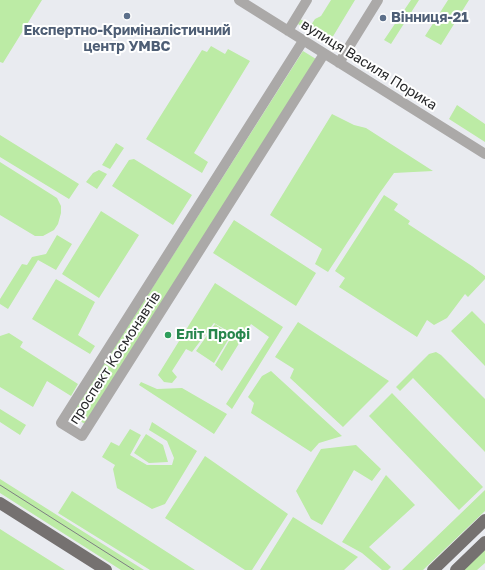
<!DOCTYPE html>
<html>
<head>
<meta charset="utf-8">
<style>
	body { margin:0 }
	canvas { display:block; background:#e9ebf0 }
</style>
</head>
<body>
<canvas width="485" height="570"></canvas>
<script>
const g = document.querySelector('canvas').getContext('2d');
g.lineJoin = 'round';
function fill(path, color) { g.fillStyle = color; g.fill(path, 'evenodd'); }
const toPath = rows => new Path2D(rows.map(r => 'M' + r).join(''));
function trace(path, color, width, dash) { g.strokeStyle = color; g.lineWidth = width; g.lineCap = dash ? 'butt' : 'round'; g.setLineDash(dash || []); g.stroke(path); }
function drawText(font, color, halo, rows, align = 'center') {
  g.font = font + ' "Golos Text",sans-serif'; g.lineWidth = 4; g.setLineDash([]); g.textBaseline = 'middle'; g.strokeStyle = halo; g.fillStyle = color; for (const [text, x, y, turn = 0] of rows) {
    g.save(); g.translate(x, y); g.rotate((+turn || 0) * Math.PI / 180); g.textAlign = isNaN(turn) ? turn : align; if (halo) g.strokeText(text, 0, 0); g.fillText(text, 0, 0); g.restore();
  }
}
const green = toPath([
	[0,0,42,0,3,63,0,62],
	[331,0,355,0,332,38,345,46,342,51,298,24,300,19,311,25,315,19,321,16],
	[411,0,419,0,391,44,384,40],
	[448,0,469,0,441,45,425,36],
	[211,46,225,54,228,49,250,61,194,153,208,162,202,173,146,139,202,50,207,52],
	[303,51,316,59,85,424,73,417,72,414],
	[457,105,485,124,485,142,449,119],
	[332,114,354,125,366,128,433,171,394,173,379,194,328,272,315,264,322,249,270,215],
	[0,135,79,184,69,199,0,157],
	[116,143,124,148,110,169,102,165],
	[134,159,192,195,173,225,112,186,129,160],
	[0,162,57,198,61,206,61,213,58,224,54,230,43,236,35,236,0,215],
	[99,170,107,174,97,189,86,182,93,173],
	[384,195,398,204,394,210,410,221,408,224,472,266,485,276,485,279,468,297,465,294,447,318,434,325,427,320,417,337,339,287,345,278,335,271],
	[101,211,139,235,99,298,62,274],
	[234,220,316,273,296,306,213,253],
	[57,235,72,244,56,270,38,260,8,309,0,304,0,299,22,264,27,265,32,257,46,254],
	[56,279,95,302,78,335,95,346,90,354,32,319],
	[215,283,283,327,232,409,226,404,269,337,251,324,222,371,215,365,233,334,214,323,192,352,186,349,172,371,177,377,172,383,164,382,158,375],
	[472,311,485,324,485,366,451,331],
	[298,322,389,381,343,427,290,378,294,369,275,357],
	[215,324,231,335,214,363,196,351],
	[9,333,23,342,20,347,78,384,71,396,47,381,33,407,0,387,0,336],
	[436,352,441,355,485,399,485,452,413,378,400,391,396,387,429,354],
	[271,371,342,436,319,443,311,452,251,413,254,403,248,397,262,376],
	[141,382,157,389,182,388,227,414,214,434,139,385],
	[392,393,483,487,459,510,369,416],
	[0,409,26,425,20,435,0,422],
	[152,422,197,451,165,504,152,509,117,488,113,469,115,465,102,457,111,442,119,446,130,429,141,435,130,455,147,465,172,465,174,458,167,441,149,430],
	[146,434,163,445,168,462,149,463,134,453],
	[356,445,381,469,372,481,354,470,322,525,311,519,296,491,321,449],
	[205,456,288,514,252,570,245,570,165,518],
	[386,475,415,505,369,547,391,567,388,570,382,570,362,553,342,542],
	[0,479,144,570,121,570,0,493],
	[485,490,485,511,423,570,402,570],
	[72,491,75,493,195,570,150,570,58,513],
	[293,517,358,557,344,570,260,570],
	[0,529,11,536,65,570,0,570],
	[485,549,485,563,477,570,463,570]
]);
const minor = toPath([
	[239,0,485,154],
	[288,31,307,0],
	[303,41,61,423,82,436,324,54],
	[339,63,378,0]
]);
const major = toPath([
	[0,503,106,570],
	[433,570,485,520],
	[456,570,485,542]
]);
const tram = toPath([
	[0,485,134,570]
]);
const markers = [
	[127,16,4,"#5c6f8a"],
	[383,18,4,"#5c6f8a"],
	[168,335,4,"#2e9e5b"]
];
const serviceNames = [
	["Вінниця-21",391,18],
	["Експертно-Криміналістичний",127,31,"center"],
	["центр УМВС",127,47,"center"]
];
const streetNames = [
	["вулиця Василя Порика",369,65,32],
	["проспект Космонавтів",115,358,-57]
];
const leisureNames = [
	["Еліт Профі",176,335]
];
fill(green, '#bceba5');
trace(minor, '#aba9a8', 10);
trace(major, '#757170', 12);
trace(tram, '#7d7e82', 1);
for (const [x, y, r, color] of markers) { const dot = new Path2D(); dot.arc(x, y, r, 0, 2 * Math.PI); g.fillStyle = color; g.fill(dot); trace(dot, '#fff', 1.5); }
drawText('bold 14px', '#4e5e75', '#fff', serviceNames, 'left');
drawText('14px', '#27282a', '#fff', streetNames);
drawText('bold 14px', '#27864d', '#fff', leisureNames, 'left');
</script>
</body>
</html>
